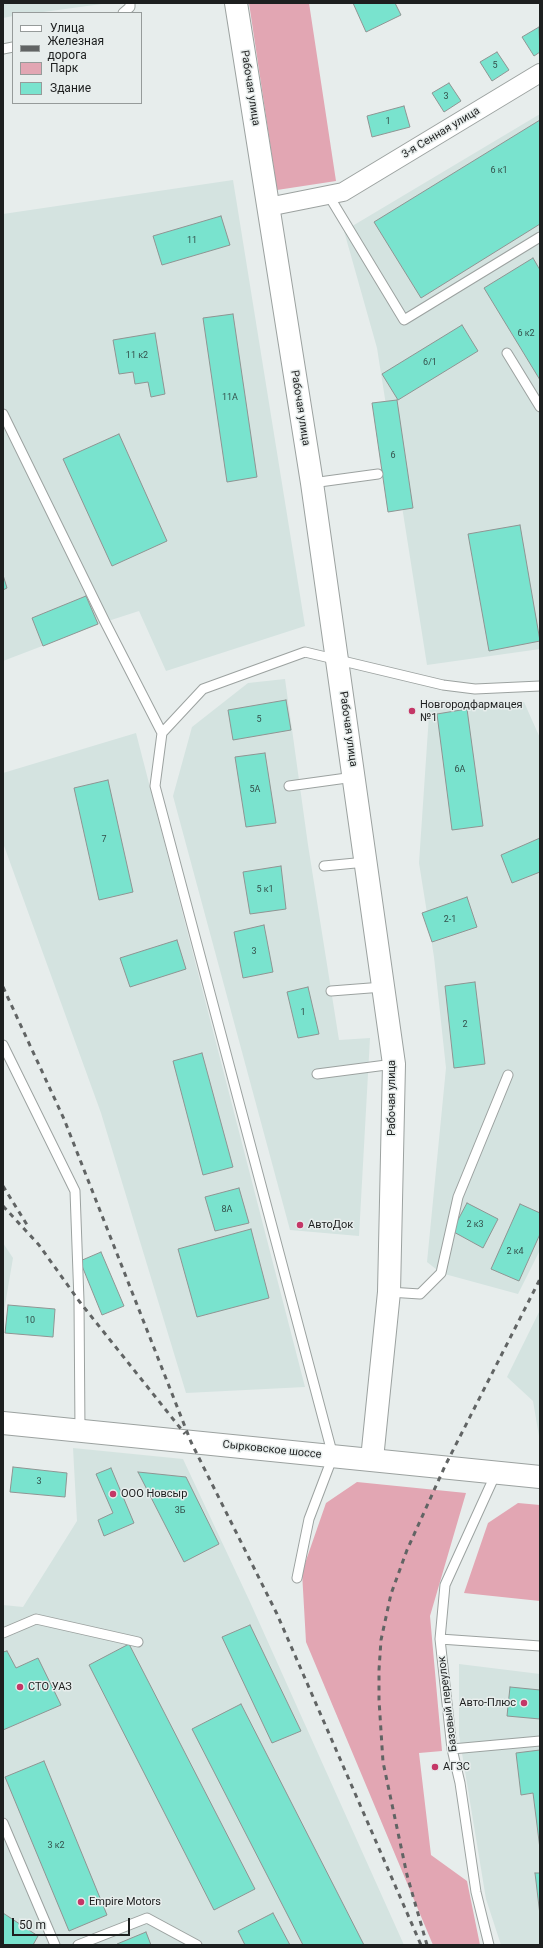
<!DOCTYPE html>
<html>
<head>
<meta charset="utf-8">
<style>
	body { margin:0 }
	#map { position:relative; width:543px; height:1948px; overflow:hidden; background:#e7edec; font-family:Roboto,sans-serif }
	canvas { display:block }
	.frame { position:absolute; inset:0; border:4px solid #1d1f1f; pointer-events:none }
	.legend { position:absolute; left:12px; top:12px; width:130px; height:92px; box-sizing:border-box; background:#e7edec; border:1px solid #969b9a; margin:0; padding:5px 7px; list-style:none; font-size:12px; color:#1d1f1f }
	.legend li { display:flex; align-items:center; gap:8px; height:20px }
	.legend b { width:20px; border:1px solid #969b9a }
	.scale { position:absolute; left:12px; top:1918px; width:118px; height:18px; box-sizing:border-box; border:2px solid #1d1f1f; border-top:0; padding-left:5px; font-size:12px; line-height:14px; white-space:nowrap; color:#1d1f1f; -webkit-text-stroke:3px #e7edec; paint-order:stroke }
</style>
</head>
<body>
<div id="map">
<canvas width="543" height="1948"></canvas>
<div class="frame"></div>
<ul class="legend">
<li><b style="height:5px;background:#fff"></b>Улица</li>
<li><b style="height:5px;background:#616464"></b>Железная дорога</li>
<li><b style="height:11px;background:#e2a6b3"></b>Парк</li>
<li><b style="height:11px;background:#79e3ce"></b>Здание</li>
</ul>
<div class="scale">50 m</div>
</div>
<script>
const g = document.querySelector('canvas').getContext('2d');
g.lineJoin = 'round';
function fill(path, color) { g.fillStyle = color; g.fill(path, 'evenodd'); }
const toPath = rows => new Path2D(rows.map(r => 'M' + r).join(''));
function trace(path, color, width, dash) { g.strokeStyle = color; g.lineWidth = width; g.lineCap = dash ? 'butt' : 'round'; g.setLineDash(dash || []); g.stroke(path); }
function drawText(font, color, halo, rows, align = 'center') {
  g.font = font + ' Roboto,sans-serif'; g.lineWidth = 3; g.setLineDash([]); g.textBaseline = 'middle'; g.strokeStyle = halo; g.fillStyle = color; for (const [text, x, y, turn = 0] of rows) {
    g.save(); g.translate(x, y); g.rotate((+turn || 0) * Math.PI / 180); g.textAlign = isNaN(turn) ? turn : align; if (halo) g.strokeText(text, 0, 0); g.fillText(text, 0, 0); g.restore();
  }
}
const built = toPath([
	[3,3,109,3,36,13,13,13,13,16,3,18],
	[540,114,540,649,427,665,377,348,344,231],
	[233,180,305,626,166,671,139,611,105,622,3,661,3,214],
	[285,679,308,845,339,1040,370,1038,359,1236,290,1230,173,796,192,727,248,683],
	[430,700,524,702,540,738,540,1250,518,1294,441,1273,427,1262,446,1068,434,957,419,863],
	[136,733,305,1387,186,1393,101,1113,3,843,3,773],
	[3,1243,13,1258,3,1317],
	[540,1310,540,1442,533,1401,507,1377],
	[73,1448,183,1459,250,1602,404,1945,3,1945,3,1605,23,1607,77,1521],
	[459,1664,540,1674,540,1945,501,1945,486,1899,459,1735]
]);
const green = toPath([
	[249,3,309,3,336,181,277,190],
	[357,1482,466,1493,430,1616,442,1751,419,1753,431,1855,467,1881,480,1945,433,1945,306,1642,302,1572,326,1503],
	[518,1503,540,1505,540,1601,464,1593,488,1523]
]);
const building = toPath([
	[353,3,395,3,401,15,366,32,353,3],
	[539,27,540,52,534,56,522,37,539,27],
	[497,52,509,70,492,81,480,62,497,52],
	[449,83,461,101,444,112,432,93,449,83],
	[404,106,410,127,372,137,367,116,404,106],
	[540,120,540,224,421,298,374,222,540,120],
	[221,216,230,245,162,265,153,236,221,216],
	[533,258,540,270,540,380,484,288,533,258],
	[233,314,257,477,227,482,203,318,233,314],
	[462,325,478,351,398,400,382,374,462,325],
	[155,333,165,394,151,397,148,382,135,384,133,372,119,374,113,340,155,333],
	[397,400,413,508,388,512,372,403,397,400],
	[119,434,167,541,112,566,63,459,119,434],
	[520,525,540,641,489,651,468,534,520,525],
	[3,575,7,588,3,590,3,575],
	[86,596,98,624,43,646,32,618,86,596],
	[286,700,291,730,233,740,228,710,286,700],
	[467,709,483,826,452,830,437,714,467,709],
	[265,753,276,823,246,827,235,757,265,753],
	[108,780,133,892,99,900,74,788,108,780],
	[540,838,540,872,512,883,501,855,540,838],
	[281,866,286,909,250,914,243,872,281,866],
	[467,897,477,927,432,942,422,913,467,897],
	[264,925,273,972,243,978,234,932,264,925],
	[177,940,186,969,130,987,120,958,177,940],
	[475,982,485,1064,454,1068,445,986,475,982],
	[308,987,319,1034,298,1038,287,992,308,987],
	[202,1053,233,1167,203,1175,173,1061,202,1053],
	[239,1188,249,1223,215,1231,205,1197,239,1188],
	[467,1203,498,1219,483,1248,452,1231,467,1203],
	[520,1204,540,1213,540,1234,519,1281,491,1269,520,1204],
	[251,1229,269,1298,197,1317,178,1249,251,1229],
	[101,1252,124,1306,102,1315,80,1261,101,1252],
	[8,1305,55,1309,53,1337,5,1333,8,1305],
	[13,1467,67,1473,65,1497,10,1492,13,1467],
	[111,1468,134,1523,104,1536,98,1520,113,1513,96,1474,111,1468],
	[138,1472,186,1477,219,1544,184,1562,138,1472],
	[250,1625,301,1731,272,1743,222,1637,250,1625],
	[129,1644,255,1889,214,1910,89,1665,129,1644],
	[7,1651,16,1668,38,1658,61,1705,3,1730,3,1652,7,1651],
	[510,1687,540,1690,540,1719,507,1716,510,1687],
	[241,1704,364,1945,303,1945,192,1729,241,1704],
	[540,1750,540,1849,533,1793,521,1795,516,1753,540,1750],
	[44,1761,107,1915,69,1931,5,1777,44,1761],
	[535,1873,540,1873,540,1915,535,1873],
	[3,1913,38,1936,33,1945,3,1945,3,1913],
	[273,1913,290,1945,245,1945,238,1931,273,1913],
	[146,1932,151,1945,117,1945,117,1944,146,1932]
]);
const lane = toPath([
	[123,13,130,7,130,3],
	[3,49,13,47],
	[329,196,404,320,540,237],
	[507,353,540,407],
	[3,414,105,622,162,733],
	[312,483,378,474],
	[289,786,354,777],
	[324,866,366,862],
	[331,991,383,987],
	[3,1045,75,1191,79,1301,80,1431],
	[317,1074,394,1064],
	[389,1292,420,1294,441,1273,458,1197,508,1075],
	[297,1578,309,1519,333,1456,155,786,162,733,203,689,305,652,443,685,475,689,540,686],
	[3,1633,36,1619,138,1642],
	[440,1639,540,1646],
	[452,1749,540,1741],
	[3,1823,55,1945],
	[78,1945,147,1918,197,1945],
	[489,1945,476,1892,460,1783,452,1749,440,1639,445,1585,496,1473]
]);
const street = toPath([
	[268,207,343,192,540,73]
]);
const secondary = toPath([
	[236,3,312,483,394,1064,389,1292,372,1459]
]);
const primary = toPath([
	[3,1423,540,1477]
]);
const rail = toPath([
	[3,987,64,1119,191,1442,277,1614,421,1945],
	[3,1186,29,1228],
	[3,1206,39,1245,79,1301,185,1434],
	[427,1945,407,1875,383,1762,379,1700,379,1670,381,1640,391,1594,407,1550,445,1466,540,1279]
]);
const markers = [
	[412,711,4,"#c43767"],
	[300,1225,4,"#c43767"],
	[113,1494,4,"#c43767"],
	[20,1687,4,"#c43767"],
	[524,1703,4,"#c43767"],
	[435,1767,4,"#c43767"],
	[81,1902,4,"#c43767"]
];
const numberNames = [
	["5",495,66],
	["3",446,97],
	["1",388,122],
	["6 к1",499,171],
	["11",192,241],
	["6 к2",526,334],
	["11 к2",137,356],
	["6/1",430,363],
	["11А",230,398],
	["6",393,456],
	["5",259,720],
	["6А",460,770],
	["5А",255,790],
	["7",104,840],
	["5 к1",265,890],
	["2-1",450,920],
	["3",254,952],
	["1",303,1013],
	["2",465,1025],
	["8А",227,1210],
	["2 к3",475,1225],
	["2 к4",515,1252],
	["10",30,1321],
	["3",39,1482],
	["3Б",180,1511],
	["3 к2",56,1846]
];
const streetNames = [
	["Рабочая улица",250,88,81],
	["3-я Сенная улица",441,133,-31],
	["Рабочая улица",300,408,81],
	["Рабочая улица",348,729,82],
	["Рабочая улица",392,1098,-90],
	["Сырковское шоссе",272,1450,6],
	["Базовый переулок",448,1704,-97]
];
const poiNames = [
	["Новгородфармацея",420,705],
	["№1",420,718],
	["АвтоДок",308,1225],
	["ООО Новсыр",121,1494],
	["СТО УАЗ",28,1687],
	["Авто-Плюс",516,1703,"right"],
	["АГЗС",443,1767],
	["Empire Motors",89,1902]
];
fill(built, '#d4e3e0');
fill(green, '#e2a6b3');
fill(building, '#79e3ce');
trace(building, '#8f9593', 1);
trace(lane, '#9ca2a0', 11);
trace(street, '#9ca2a0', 20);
trace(secondary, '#9ca2a0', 24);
trace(primary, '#9ca2a0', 24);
trace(lane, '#fff', 9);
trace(street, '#fff', 18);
trace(secondary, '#fff', 22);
trace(primary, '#fff', 22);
trace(rail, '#616464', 3, [5, 5]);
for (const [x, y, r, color] of markers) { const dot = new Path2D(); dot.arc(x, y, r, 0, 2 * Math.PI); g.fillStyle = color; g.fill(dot); trace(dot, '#e7edec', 1.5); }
drawText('9px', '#34504b', null, numberNames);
drawText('11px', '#1d1f1f', '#e7edec', streetNames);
drawText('11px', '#1d1f1f', '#e7edec', poiNames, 'left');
</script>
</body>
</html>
